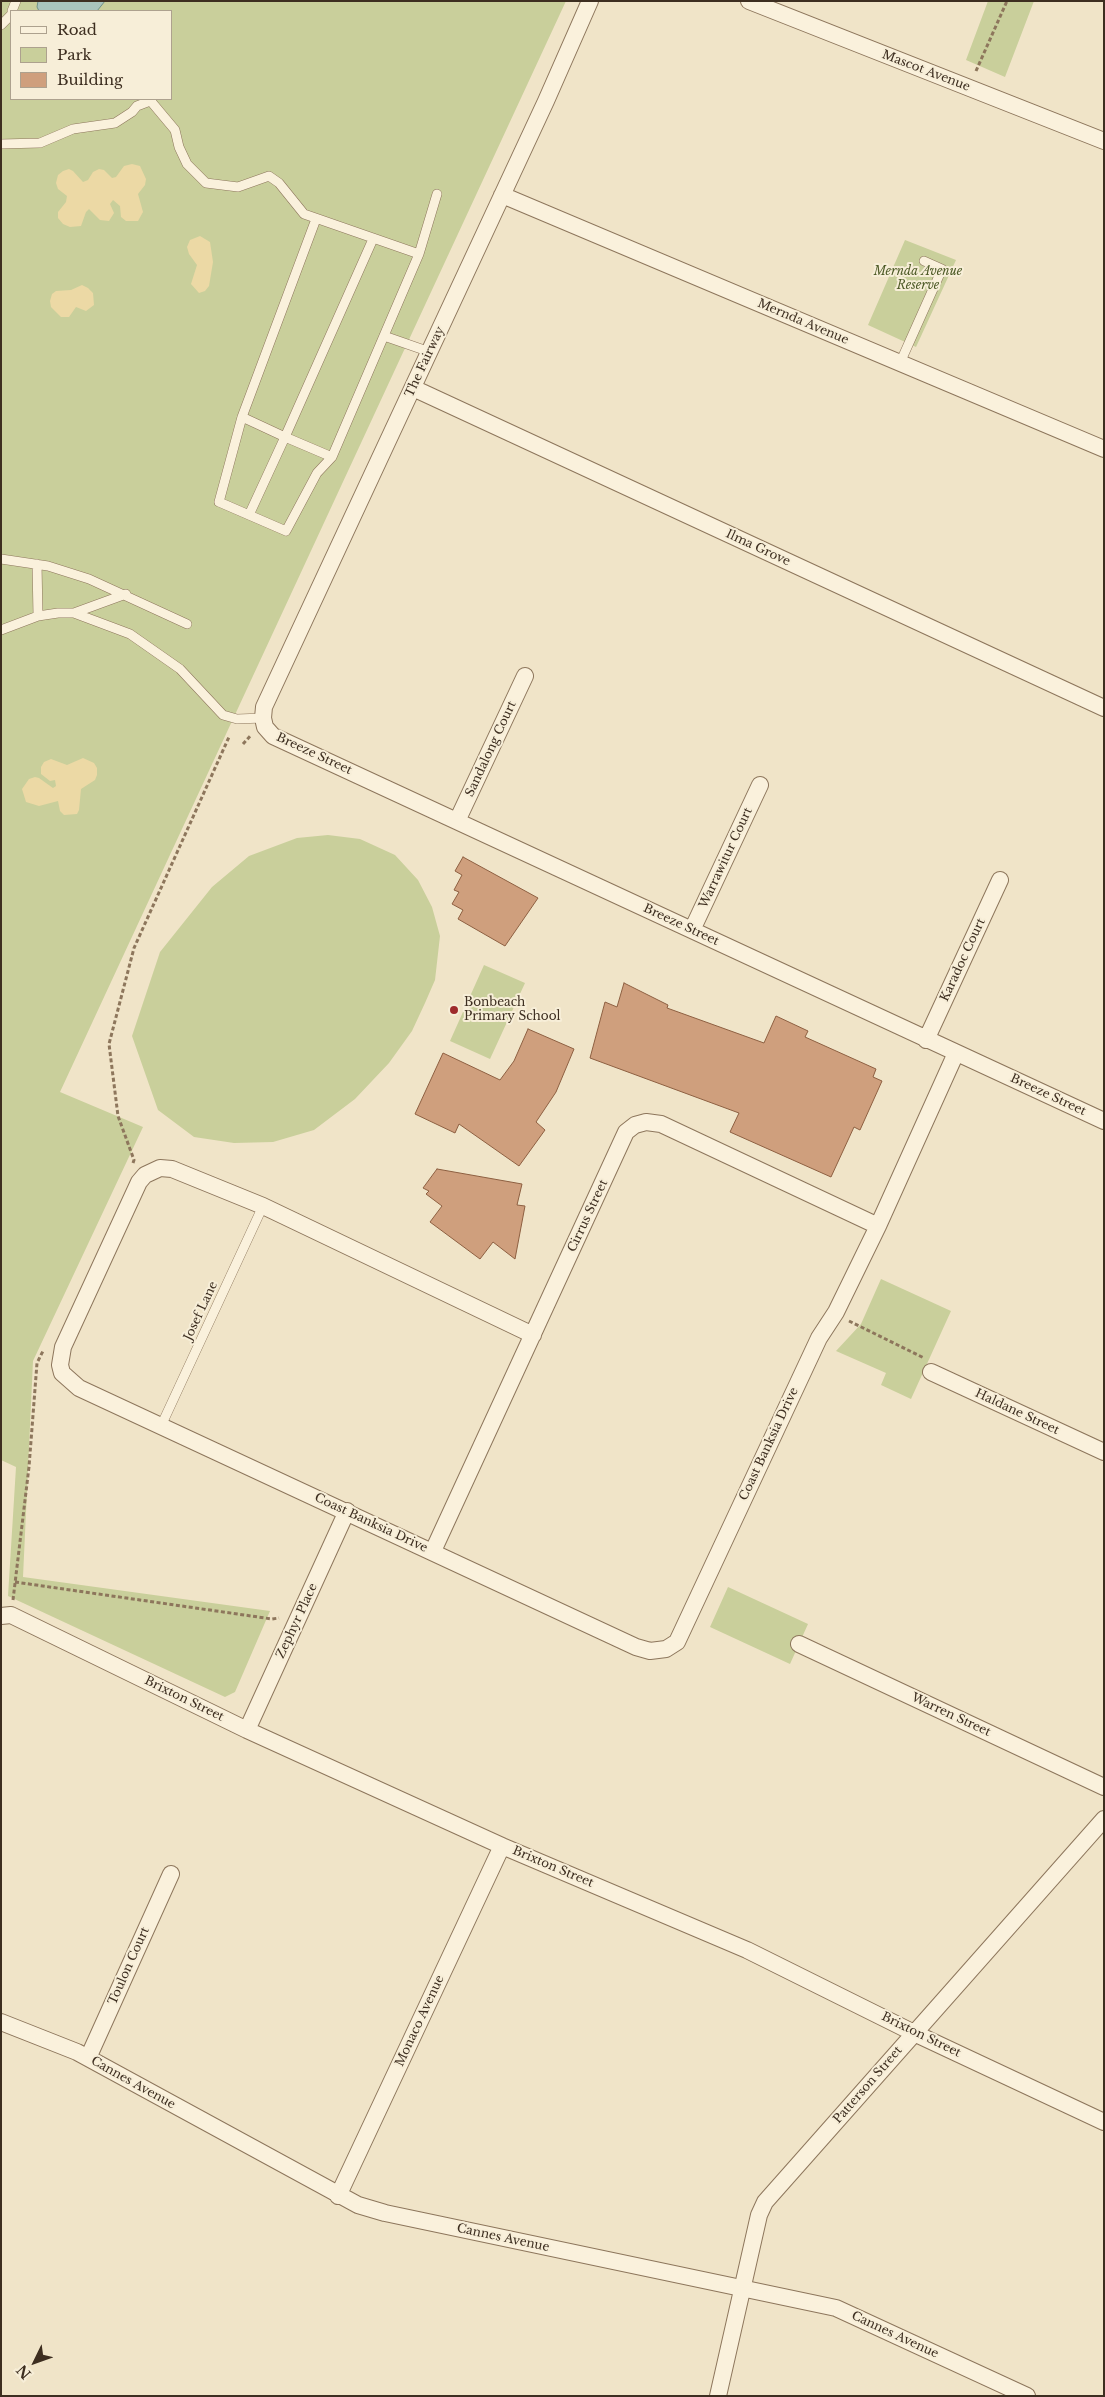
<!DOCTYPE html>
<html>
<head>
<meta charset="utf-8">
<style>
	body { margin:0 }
	#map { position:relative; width:1105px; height:2397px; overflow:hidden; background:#f0e4c8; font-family:"Libre Baskerville",serif }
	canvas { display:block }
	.frame { position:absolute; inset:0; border:2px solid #3d2e20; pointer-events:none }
	.legend { position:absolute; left:10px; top:10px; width:162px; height:90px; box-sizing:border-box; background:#f7eed8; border:1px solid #ada18e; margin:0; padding:6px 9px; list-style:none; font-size:15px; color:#3d2e20 }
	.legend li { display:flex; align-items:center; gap:10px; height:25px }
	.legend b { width:25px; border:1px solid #ada18e }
	.north { position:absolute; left:10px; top:2337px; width:50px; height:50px; -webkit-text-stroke:4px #f7eed8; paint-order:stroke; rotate:228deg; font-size:14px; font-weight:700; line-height:20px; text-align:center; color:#3d2e20 }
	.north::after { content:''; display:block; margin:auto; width:18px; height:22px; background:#3d2e20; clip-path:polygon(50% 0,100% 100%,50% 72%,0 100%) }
</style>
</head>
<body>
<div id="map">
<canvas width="1105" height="2397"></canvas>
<div class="frame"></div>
<ul class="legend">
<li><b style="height:6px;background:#faf1dc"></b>Road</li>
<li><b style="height:14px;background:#c9cf9b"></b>Park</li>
<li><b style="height:14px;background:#cf9f7d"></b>Building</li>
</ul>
<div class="north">N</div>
</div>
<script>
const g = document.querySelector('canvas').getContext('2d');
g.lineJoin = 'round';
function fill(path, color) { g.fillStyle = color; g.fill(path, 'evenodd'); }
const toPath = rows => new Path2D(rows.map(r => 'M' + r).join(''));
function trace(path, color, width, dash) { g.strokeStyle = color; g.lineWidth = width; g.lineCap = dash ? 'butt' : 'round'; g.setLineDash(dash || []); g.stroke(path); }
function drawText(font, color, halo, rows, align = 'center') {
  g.font = font + ' "Libre Baskerville",serif'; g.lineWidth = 4; g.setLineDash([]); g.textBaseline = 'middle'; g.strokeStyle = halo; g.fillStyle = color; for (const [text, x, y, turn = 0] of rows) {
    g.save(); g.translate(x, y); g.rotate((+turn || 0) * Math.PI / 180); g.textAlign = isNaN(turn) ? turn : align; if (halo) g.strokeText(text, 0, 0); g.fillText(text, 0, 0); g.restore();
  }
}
const green = toPath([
	[1,1,566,1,60,1092,143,1127,33,1361,23,1577,270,1611,235,1692,225,1697,8,1596,16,1467,1,1460],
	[11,11,171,11,171,99,11,99],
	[988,1,1034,1,1005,77,966,60],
	[905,240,956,260,916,347,868,325],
	[328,835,360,839,395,855,418,880,432,907,440,936,435,980,425,1003,412,1031,389,1063,355,1099,314,1130,273,1142,234,1143,194,1137,158,1110,132,1036,160,952,212,887,249,856,297,838],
	[484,965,525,983,490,1059,450,1041],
	[881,1279,951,1311,911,1399,881,1385,886,1373,836,1351,861,1324],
	[728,1587,808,1624,790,1664,710,1627]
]);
const sand = toPath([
	[132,164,140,166,146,179,145,185,138,194,143,212,138,221,126,221,121,217,120,206,113,200,110,204,114,213,109,221,100,220,89,209,86,212,81,226,70,227,63,224,58,218,58,212,66,202,67,196,58,189,56,183,58,175,63,171,69,169,73,171,83,182,88,180,93,172,99,169,104,170,112,178,116,177,124,166],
	[200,236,210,242,213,262,209,286,205,291,199,293,191,284,197,265,189,254,187,247,190,240],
	[82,285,88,288,93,293,94,305,86,311,76,307,69,317,61,317,51,307,50,301,52,294,56,291,71,290],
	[83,758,94,763,97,768,97,775,95,780,81,789,79,810,77,814,64,815,60,811,58,801,39,806,26,802,22,789,29,779,35,777,39,778,53,788,56,786,55,780,50,781,41,774,41,767,44,762,51,759,67,765]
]);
const water = toPath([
	[38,1,105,1,97,11,39,11,37,7,38,1]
]);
const building = toPath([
	[463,857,538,898,505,946,458,919,463,910,452,904,459,892,454,890,462,875,455,871,463,857],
	[624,983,668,1005,667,1008,764,1043,776,1016,808,1031,805,1037,876,1069,873,1077,882,1081,860,1130,854,1127,831,1177,730,1132,739,1113,590,1058,605,1002,617,1007,624,983],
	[528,1029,574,1049,556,1092,536,1122,545,1130,519,1166,459,1124,455,1133,415,1114,443,1053,500,1080,514,1061,528,1029],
	[437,1169,522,1184,517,1205,525,1206,515,1259,493,1242,480,1259,430,1222,442,1206,426,1194,429,1191,423,1188,437,1169]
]);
const path = toPath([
	[976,71,1007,1],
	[243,744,251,735],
	[133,1163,134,1160,118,1116,109,1044,134,948,229,737],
	[849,1321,924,1358],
	[15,1582,272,1619,279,1618],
	[13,1600,29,1467,37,1363,43,1351]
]);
const service = toPath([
	[12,11,16,1],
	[1,25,11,15],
	[149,99,175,130,179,147,187,164,206,183,238,187,269,176,279,183,304,214,419,254],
	[1,144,40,143,73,129,115,123,132,112,137,106,150,101],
	[316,219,242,417,219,502,286,531,317,473,332,457,419,254,437,194],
	[384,336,430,352],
	[900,363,942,269,924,261],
	[242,417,285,437,249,515],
	[332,457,285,437,373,239],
	[1,559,48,566,89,579,187,624],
	[37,564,38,616],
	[74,613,130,634,180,669,223,715,237,719,263,718],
	[1,630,38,616,58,613,74,613,126,594],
	[161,1426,263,1206]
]);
const minor = toPath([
	[590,1,546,101,264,707,263,718,265,727,273,736,1104,1121],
	[749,1,1104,141],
	[502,195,1104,449],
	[413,388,1104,708],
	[457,821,525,676],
	[692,930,760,785],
	[926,1040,1000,880],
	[533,1335,263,1206,172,1169,160,1168,145,1175,139,1182,63,1347,60,1365,62,1373,79,1388,636,1647,650,1651,666,1649,677,1642,819,1338,836,1312,878,1226,956,1053],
	[931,1372,1104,1452],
	[433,1551,620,1145,626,1132,635,1125,646,1122,661,1124,878,1226],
	[1,1616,11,1615,247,1730,502,1846,747,1950,914,2033,1104,2122],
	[799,1644,1104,1787],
	[247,1730,347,1511],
	[1,2022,77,2052,358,2205,385,2213,836,2308,1027,2396],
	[88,2058,171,1874],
	[338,2196,502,1846],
	[718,2396,759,2215,765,2202,1104,1819]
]);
const markers = [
	[454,1010,5,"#9e2a2b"]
];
const streetNames = [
	["Mascot Avenue",926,71,21],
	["Mernda Avenue",803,322,23],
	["The Fairway",425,362,-65],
	["Ilma Grove",758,548,25],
	["Sandalong Court",491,749,-65],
	["Breeze Street",314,754,25],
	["Warrawitur Court",726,858,-65],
	["Breeze Street",681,925,25],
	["Karadoc Court",963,960,-65],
	["Breeze Street",1048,1095,25],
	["Cirrus Street",588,1216,-65],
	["Josef Lane",201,1311,-65],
	["Haldane Street",1017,1412,25],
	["Coast Banksia Drive",769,1444,-65],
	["Coast Banksia Drive",371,1523,25],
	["Zephyr Place",297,1621,-65],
	["Brixton Street",184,1699,26],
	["Warren Street",951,1715,25],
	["Brixton Street",553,1867,23],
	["Toulon Court",129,1966,-66],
	["Monaco Avenue",420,2021,-65],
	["Brixton Street",921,2035,26],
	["Cannes Avenue",133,2083,29],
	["Patterson Street",868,2085,-49],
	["Cannes Avenue",503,2238,12],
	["Cannes Avenue",895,2335,25]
];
const parkNames = [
	["Mernda Avenue",918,272],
	["Reserve",918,286]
];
const poiNames = [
	["Bonbeach",464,1003],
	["Primary School",464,1017]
];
fill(green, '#c9cf9b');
fill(sand, '#ecd9a5');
fill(water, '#a9c4bc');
trace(water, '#6f938a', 1);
fill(building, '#cf9f7d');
trace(building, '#8d5f41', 1);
trace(service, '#8d765c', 10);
trace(minor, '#8d765c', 18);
trace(path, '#8d765c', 3, [4, 2.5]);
trace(service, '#faf1dc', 9);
trace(minor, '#faf1dc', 16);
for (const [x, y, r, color] of markers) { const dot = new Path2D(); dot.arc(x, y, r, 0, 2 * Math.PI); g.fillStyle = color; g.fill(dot); trace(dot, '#f7eed8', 2); }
drawText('12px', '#3d2e20', '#f7eed8', streetNames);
drawText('italic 12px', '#4d5a26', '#f7eed8', parkNames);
drawText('12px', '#3d2e20', '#f7eed8', poiNames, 'left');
</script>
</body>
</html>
